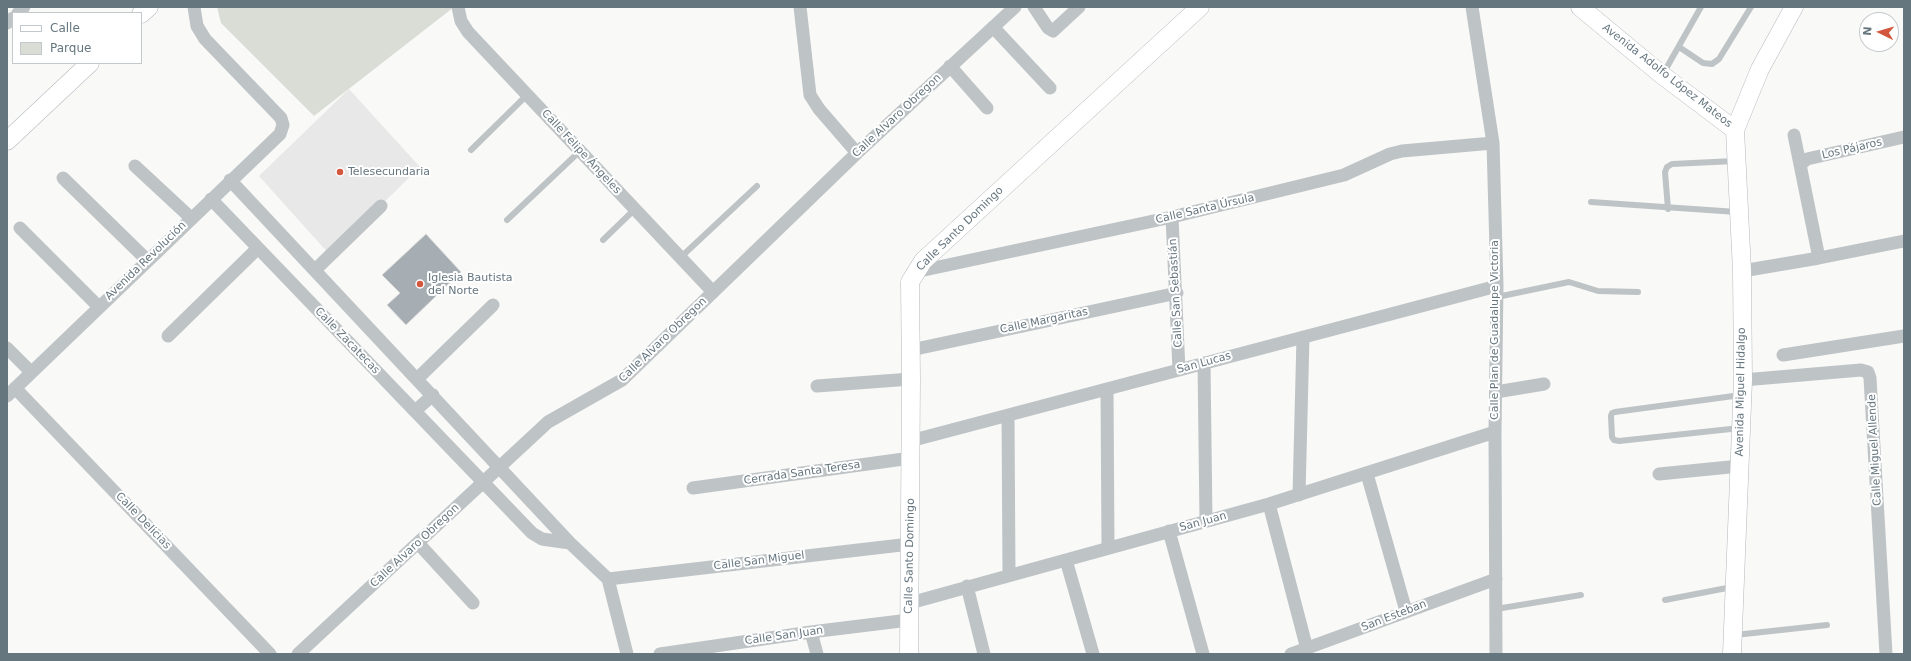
<!DOCTYPE html>
<html>
<head>
<meta charset="utf-8">
<style>
	body { margin:0 }
	#map { position:relative; width:1911px; height:661px; overflow:hidden; background:#f9f9f7; font-family:"DejaVu Sans",sans-serif }
	canvas { display:block }
	.frame { position:absolute; inset:0; border:8px solid #66767f; pointer-events:none }
	.legend { position:absolute; left:12px; top:12px; width:130px; height:52px; box-sizing:border-box; background:#fff; border:1px solid #c2c8cc; margin:0; padding:5px 7px; list-style:none; font-size:12px; color:#66767f }
	.legend li { display:flex; align-items:center; gap:8px; height:20px }
	.legend b { width:20px; border:1px solid #c2c8cc }
	.north { position:absolute; left:1859px; top:12px; width:40px; height:40px; box-sizing:border-box; background:#fff; border:1px solid #c2c8cc; border-radius:50%; rotate:275deg; font-size:11px; font-weight:700; line-height:16px; text-align:center; color:#66767f }
	.north::after { content:''; display:block; margin:auto; width:14px; height:18px; background:#d2573e; clip-path:polygon(50% 0,100% 100%,50% 72%,0 100%) }
</style>
</head>
<body>
<div id="map">
<canvas width="1911" height="661"></canvas>
<div class="frame"></div>
<ul class="legend">
<li><b style="height:5px;background:#fff"></b>Calle</li>
<li><b style="height:11px;background:#d9ddd6"></b>Parque</li>
</ul>
<div class="north">N</div>
</div>
<script>
const g = document.querySelector('canvas').getContext('2d');
g.lineJoin = 'round';
function fill(path, color) { g.fillStyle = color; g.fill(path, 'evenodd'); }
const toPath = rows => new Path2D(rows.map(r => 'M' + r).join(''));
function trace(path, color, width, dash) { g.strokeStyle = color; g.lineWidth = width; g.lineCap = dash ? 'butt' : 'round'; g.setLineDash(dash || []); g.stroke(path); }
function drawText(font, color, halo, rows, align = 'center') {
  g.font = font + ' "DejaVu Sans",sans-serif'; g.lineWidth = 4; g.setLineDash([]); g.textBaseline = 'middle'; g.strokeStyle = halo; g.fillStyle = color; for (const [text, x, y, turn = 0] of rows) {
    g.save(); g.translate(x, y); g.rotate((+turn || 0) * Math.PI / 180); g.textAlign = isNaN(turn) ? turn : align; if (halo) g.strokeText(text, 0, 0); g.fillText(text, 0, 0); g.restore();
  }
}
const built = toPath([
	[349,89,420,167,330,255,259,176]
]);
const green = toPath([
	[217,7,454,7,314,116,221,23]
]);
const building = toPath([
	[426,234,461,272,406,325,387,305,400,293,382,275,426,234]
]);
const lane = toPath([
	[1679,47,1703,63,1712,64,1719,59,1751,7],
	[1663,74,1701,7],
	[471,150,527,95],
	[1591,202,1737,212],
	[1668,209,1665,172,1667,167,1672,164,1735,161],
	[507,220,580,151],
	[603,240,635,209],
	[681,257,757,186],
	[1497,297,1569,282,1598,291,1638,292],
	[1740,428,1619,441,1614,440,1612,437,1611,416,1612,413,1615,412,1741,395],
	[1665,600,1732,587],
	[1496,609,1581,595],
	[1735,635,1827,625]
]);
const street = toPath([
	[458,7,461,21,468,32,713,292],
	[800,7,810,95,819,109,857,153],
	[1034,7,1048,28,1053,31,1079,7],
	[1472,7,1493,143,1497,286,1495,432,1496,654],
	[18,13,24,7],
	[7,23,13,18],
	[993,27,1050,88],
	[950,66,987,108],
	[1794,135,1819,258],
	[1801,164,1807,159,1904,137],
	[135,166,191,218],
	[63,178,147,260],
	[230,180,570,543,608,579,627,654],
	[211,199,532,533,542,539,570,543],
	[1172,217,1179,370],
	[20,228,99,307],
	[315,270,381,206],
	[1742,271,1819,258,1904,241],
	[915,272,1172,217,1344,175,1390,154,1402,151,1493,143],
	[168,336,258,248],
	[7,348,31,372],
	[911,350,1177,293],
	[1783,355,1904,336],
	[1204,363,1206,521],
	[417,379,493,305],
	[1743,380,1861,370,1868,372,1870,378,1886,654],
	[817,386,911,379],
	[15,388,270,654],
	[1107,389,1108,548],
	[1496,392,1544,384],
	[7,396,280,134,283,125,281,118,205,39,197,26,194,7],
	[415,411,433,395],
	[1008,415,1009,575],
	[910,441,1497,286],
	[1367,474,1406,611],
	[1659,474,1740,466],
	[693,488,911,458],
	[1299,495,1303,337],
	[1269,504,1307,649],
	[1169,531,1203,654],
	[418,543,473,603],
	[1066,560,1093,654],
	[608,579,910,544],
	[967,586,984,654],
	[910,603,1269,504,1495,432],
	[811,632,817,654],
	[298,654,548,422,622,380,857,153,1015,7],
	[660,654,811,632,909,620],
	[1291,654,1496,579]
]);
const secondary = toPath([
	[1580,7,1662,75,1735,130],
	[141,14,149,7],
	[7,141,90,63],
	[909,654,911,379,910,282,923,261,1200,7],
	[1732,654,1743,380,1742,271,1735,130,1760,69,1794,7]
]);
const markers = [
	[340,172,4,"#d2573e"],
	[420,284,4,"#d2573e"]
];
const streetNames = [
	["Avenida Adolfo López Mateos",1667,76,38],
	["Calle Alvaro Obregon",897,116,-43],
	["Los Pájaros",1852,149,-13],
	["Calle Felipe Ángeles",581,152,47],
	["Calle Santa Úrsula",1205,209,-13],
	["Calle Santo Domingo",960,229,-44],
	["Avenida Revolución",146,261,-44],
	["Calle San Sebastián",1176,293,-93],
	["Calle Margaritas",1044,321,-12],
	["Calle Plan de Guadalupe Victoria",1495,330,-90],
	["Calle Alvaro Obregon",663,340,-44],
	["Calle Zacatecas",347,341,46],
	["San Lucas",1204,363,-15],
	["Avenida Miguel Hidalgo",1741,392,-89],
	["Calle Miguel Allende",1875,450,-93],
	["Cerrada Santa Teresa",802,473,-8],
	["Calle Delicias",143,521,46],
	["San Juan",1203,522,-15],
	["Calle Alvaro Obregon",415,546,-43],
	["Calle Santo Domingo",910,556,-89],
	["Calle San Miguel",759,561,-7],
	["San Esteban",1394,616,-21],
	["Calle San Juan",784,636,-8]
];
const poiNames = [
	["Telesecundaria",348,172],
	["Iglesia Bautista",428,278],
	["del Norte",428,291]
];
fill(built, '#e7e8e7');
fill(green, '#d9ddd6');
fill(building, '#a6aeb3');
trace(building, '#dbdbd9', 1);
trace(secondary, '#b3b9bd', 19);
trace(lane, '#bec3c6', 6);
trace(street, '#bec3c6', 13);
trace(secondary, '#fff', 18);
for (const [x, y, r, color] of markers) { const dot = new Path2D(); dot.arc(x, y, r, 0, 2 * Math.PI); g.fillStyle = color; g.fill(dot); trace(dot, '#fff', 1.5); }
drawText('11px', '#66767f', '#fff', streetNames);
drawText('11px', '#66767f', '#fff', poiNames, 'left');
</script>
</body>
</html>
